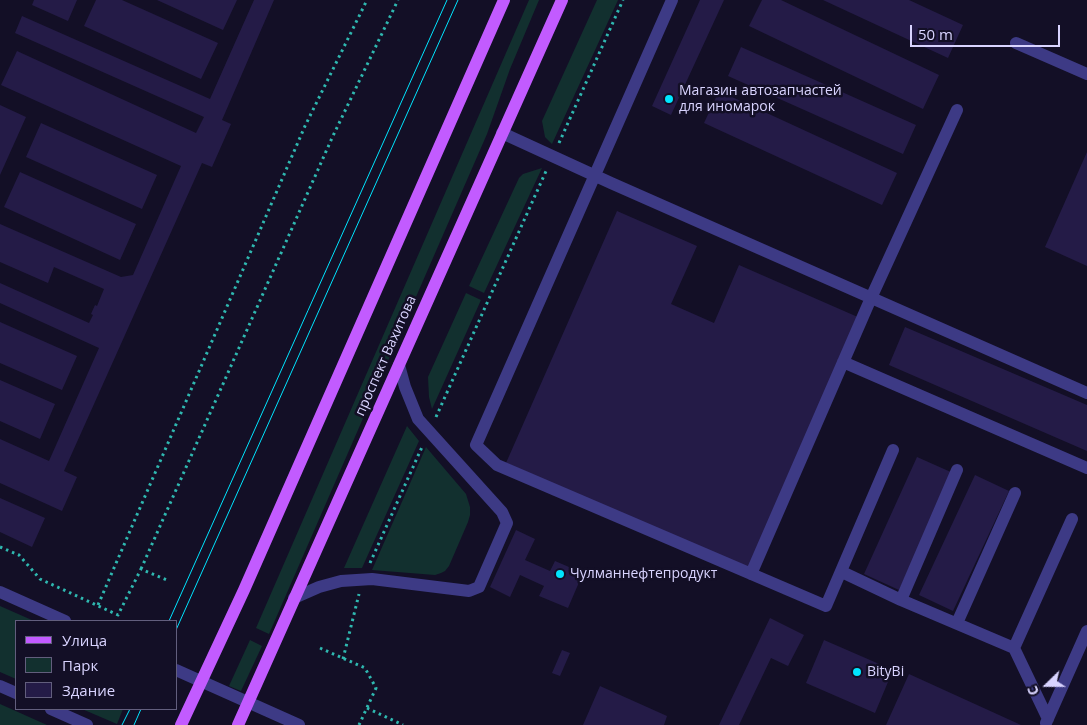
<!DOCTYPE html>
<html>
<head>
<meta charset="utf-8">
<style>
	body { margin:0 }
	#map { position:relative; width:1087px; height:725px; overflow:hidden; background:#130f26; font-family:"Open Sans",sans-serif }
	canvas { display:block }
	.legend { position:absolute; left:15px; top:620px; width:162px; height:90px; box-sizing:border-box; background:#130f26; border:1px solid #625e7d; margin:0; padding:6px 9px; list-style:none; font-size:15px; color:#d9d4ff }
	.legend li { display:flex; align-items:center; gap:10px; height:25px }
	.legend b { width:25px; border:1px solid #625e7d }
	.north { position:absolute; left:1022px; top:660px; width:50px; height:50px; -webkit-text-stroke:4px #130f26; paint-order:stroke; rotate:248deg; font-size:14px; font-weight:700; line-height:20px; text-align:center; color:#d9d4ff }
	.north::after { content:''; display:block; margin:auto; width:18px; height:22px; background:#d9d4ff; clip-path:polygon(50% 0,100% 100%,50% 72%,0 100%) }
	.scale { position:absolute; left:910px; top:25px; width:150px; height:22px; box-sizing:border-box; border:2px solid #d9d4ff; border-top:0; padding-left:6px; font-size:15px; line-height:18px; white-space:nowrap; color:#d9d4ff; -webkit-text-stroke:4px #130f26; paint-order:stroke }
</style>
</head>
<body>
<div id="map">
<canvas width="1087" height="725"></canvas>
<ul class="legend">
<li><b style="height:6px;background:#c25bff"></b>Улица</li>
<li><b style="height:14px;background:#12302f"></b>Парк</li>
<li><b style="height:14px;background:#241b47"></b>Здание</li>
</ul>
<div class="north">С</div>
<div class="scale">50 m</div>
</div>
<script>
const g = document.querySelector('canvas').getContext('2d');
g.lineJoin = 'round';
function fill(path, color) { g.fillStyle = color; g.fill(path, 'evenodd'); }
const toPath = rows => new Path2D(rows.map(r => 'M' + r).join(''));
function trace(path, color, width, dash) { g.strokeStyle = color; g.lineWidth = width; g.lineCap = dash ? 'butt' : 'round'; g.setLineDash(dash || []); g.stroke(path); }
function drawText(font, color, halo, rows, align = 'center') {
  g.font = font + ' "Open Sans",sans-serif'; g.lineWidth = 5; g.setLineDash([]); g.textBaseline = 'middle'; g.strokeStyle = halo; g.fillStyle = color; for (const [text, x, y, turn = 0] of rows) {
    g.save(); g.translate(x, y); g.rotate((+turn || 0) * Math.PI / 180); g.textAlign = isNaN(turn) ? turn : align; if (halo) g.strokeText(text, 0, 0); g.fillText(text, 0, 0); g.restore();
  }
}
const green = toPath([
	[529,0,539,0,510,69,487,134,269,634,256,628],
	[597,0,618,0,552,144,545,137,542,121],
	[542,168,484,293,469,286,519,178,523,174],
	[466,293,481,300,432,409,429,397,428,377],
	[407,426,419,441,362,568,344,568],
	[426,447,466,494,470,507,470,515,468,522,449,566,445,571,441,573,435,575,372,570],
	[0,606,34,621,16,621,16,679,0,672],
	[250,640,262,646,241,691,229,686],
	[0,704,47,725,0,725],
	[82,709,123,709,117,724]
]);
const building = toPath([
	[34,0,77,0,68,21,32,5],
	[96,0,122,0,218,43,201,79,84,26],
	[157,0,237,0,223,30],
	[254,0,274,0,222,120,231,124,212,167,202,163,64,471,77,477,62,511,0,483,0,439,49,461,99,348,0,303,0,283,89,323,93,315,91,314,95,305,97,306,104,289,54,267,48,283,0,262,0,224,121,277,133,275,181,166,1,85,17,51,196,133,204,117,15,33,22,16,210,99],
	[700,0,724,0,671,115,652,106],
	[762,0,781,0,939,75,923,109,749,26],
	[823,0,909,0,963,25,948,58],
	[741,47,916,125,903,154,728,76],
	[719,91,897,173,882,205,704,123],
	[0,105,26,117,0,175],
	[41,123,157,175,142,209,26,157],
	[1087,152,1087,266,1045,247],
	[20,172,136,224,120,260,4,207],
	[617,211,697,246,671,304,714,323,739,265,860,318,749,570,506,463],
	[0,322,77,356,62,390,0,363],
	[905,327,1087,405,1087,451,889,365],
	[0,380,55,404,40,439,0,421],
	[917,457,953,473,899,590,864,574],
	[975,475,1009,491,953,611,919,595],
	[0,498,45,518,32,547,0,532],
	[516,530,535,539,525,560,550,571,555,561,583,573,568,608,539,596,544,586,520,575,510,597,490,587],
	[770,618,804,635,788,666,771,658,739,725,719,725],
	[824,640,893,670,875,713,806,683],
	[562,650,570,653,560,676,552,673],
	[909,674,1021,725,886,725],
	[600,686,667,716,664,725,583,725]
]);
const path = toPath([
	[559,143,623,0],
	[436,417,547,169],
	[0,547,19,555,40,579,118,615,141,569,169,581],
	[370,563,422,447],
	[141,569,332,138,398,0],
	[98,605,305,126,367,0],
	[320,648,365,668,376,688,359,725],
	[343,659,359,594],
	[367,708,403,725]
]);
const minor = toPath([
	[672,0,476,445,497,465,826,606,893,450],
	[1016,43,1087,74],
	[502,133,611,183,1087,393],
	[843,362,1087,468],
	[842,572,901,600,1014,648,1048,719],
	[751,574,871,298,957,110],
	[0,592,65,621],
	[294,598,319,587,341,581,372,579,469,591,479,587,507,523,502,512,418,419,405,387,399,365],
	[901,600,957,470],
	[957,623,1015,493],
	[1014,648,1072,519],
	[176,670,299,725],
	[0,686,16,693],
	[51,709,87,725],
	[1046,723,1087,631]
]);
const major = toPath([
	[181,725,244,590,504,0],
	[238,725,562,0]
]);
const tram = toPath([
	[169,621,447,0],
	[176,630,458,0],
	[122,725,130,709],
	[134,725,141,709]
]);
const markers = [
	[669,99,5,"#00e5ff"],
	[560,574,5,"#00e5ff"],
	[857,672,5,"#00e5ff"]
];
const poiNames = [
	["Магазин автозапчастей",679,91],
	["для иномарок",679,107],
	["Чулманнефтепродукт",570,574],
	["BityBi",867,672]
];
const streetNames = [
	["проспект Вахитова",386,356,-66]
];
fill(green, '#12302f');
fill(building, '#241b47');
trace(path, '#2fb8b0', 3, [2.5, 4]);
trace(minor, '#3d3a85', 12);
trace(major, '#c25bff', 12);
trace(tram, '#00e5ff', 1);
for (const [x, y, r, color] of markers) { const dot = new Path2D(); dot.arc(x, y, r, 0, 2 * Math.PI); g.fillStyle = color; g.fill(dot); trace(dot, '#130f26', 2); }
drawText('14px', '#d9d4ff', '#130f26', poiNames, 'left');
drawText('14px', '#d9d4ff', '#130f26', streetNames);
</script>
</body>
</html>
